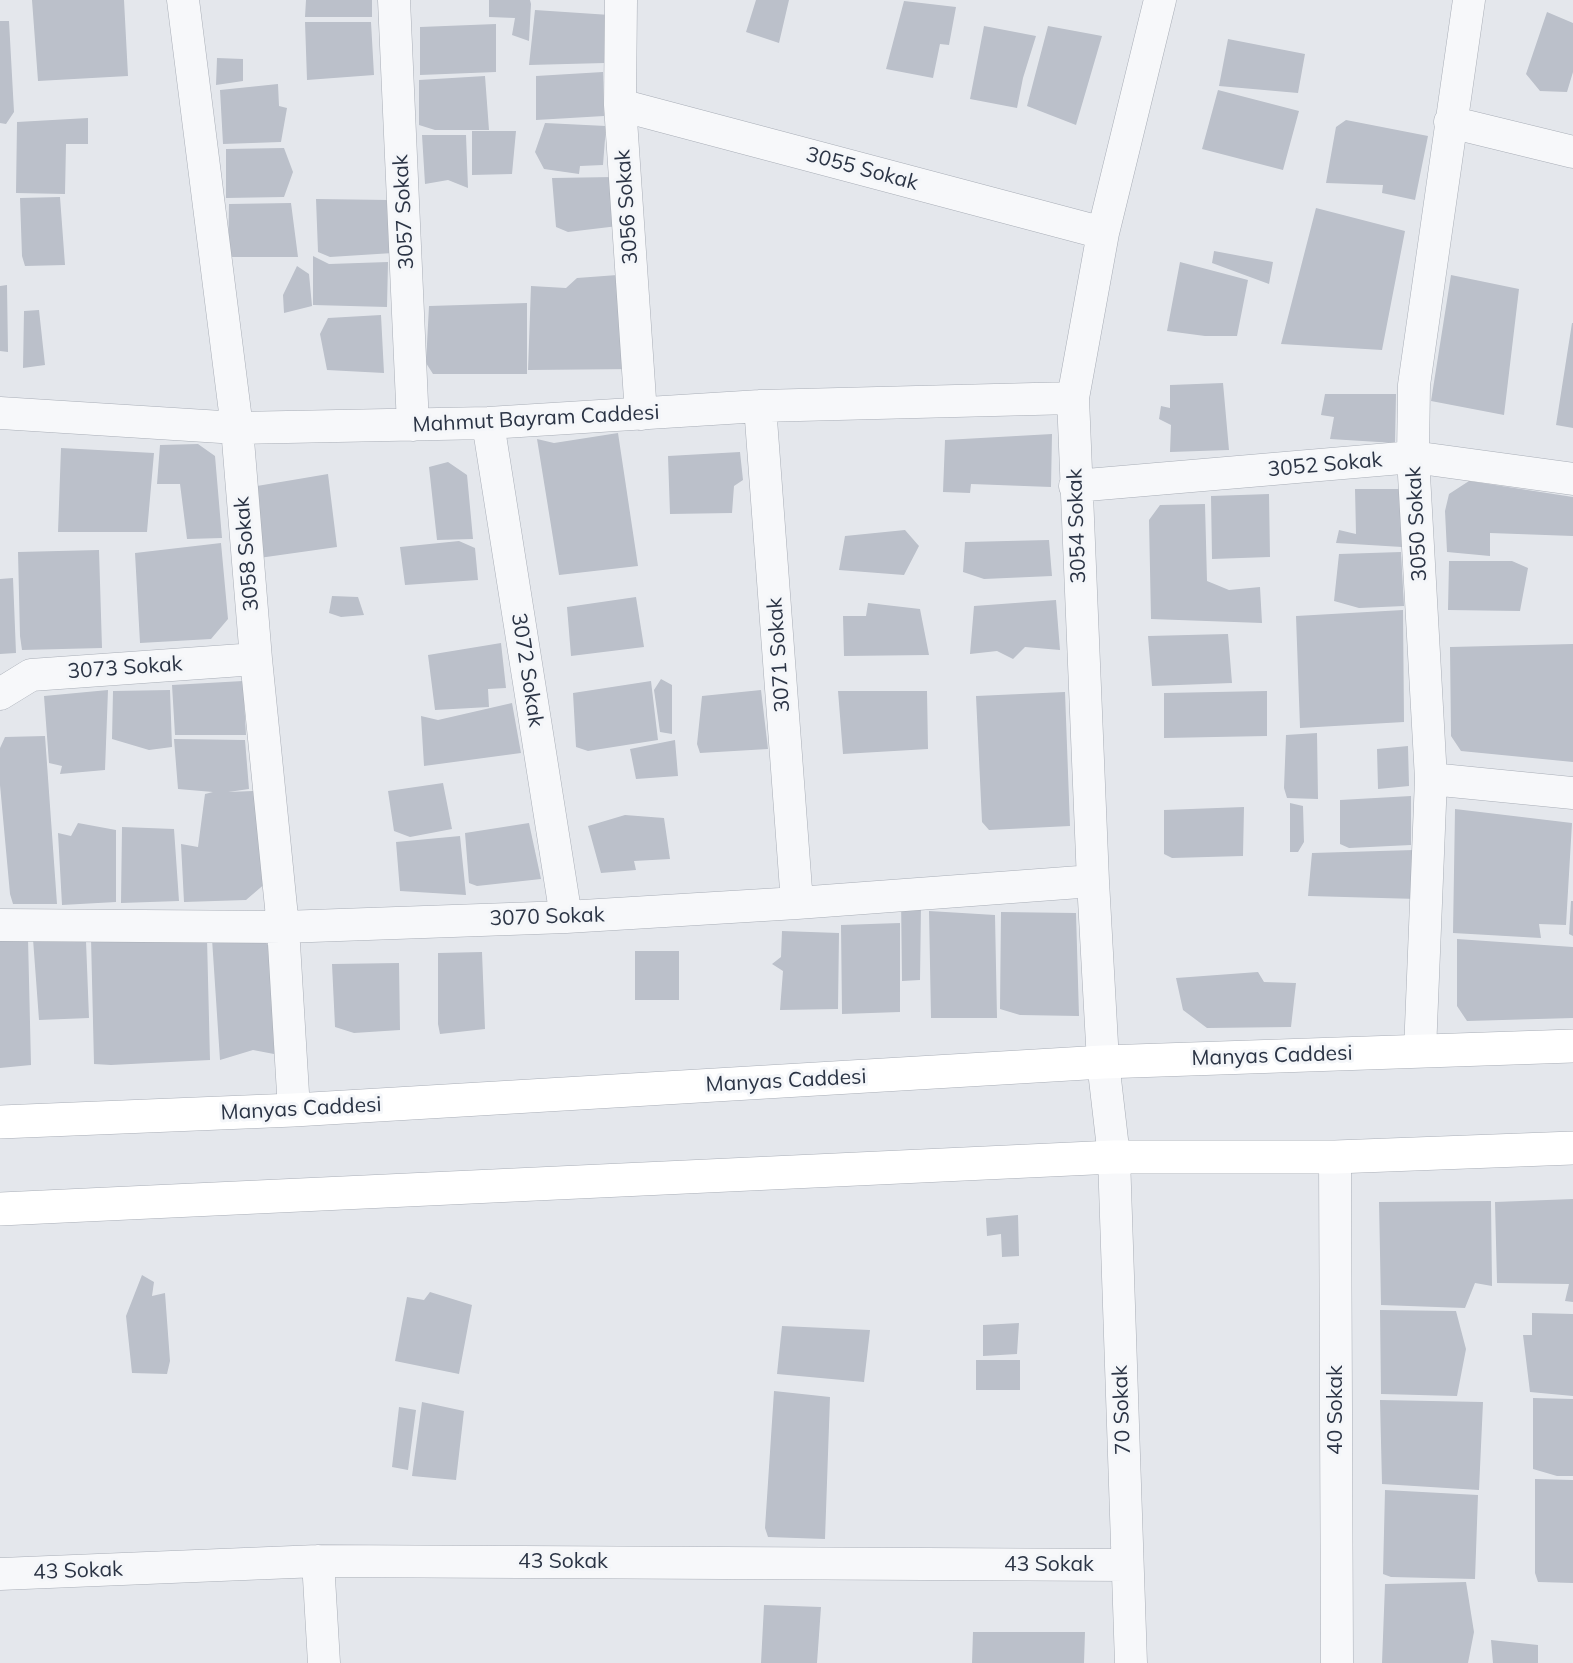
<!DOCTYPE html>
<html>
<head>
<meta charset="utf-8">
<style>
	body { margin:0 }
	canvas { display:block; background:#e4e7ec }
</style>
</head>
<body>
<canvas width="1573" height="1663"></canvas>
<script>
const g = document.querySelector('canvas').getContext('2d');
g.lineJoin = 'round';
function fill(path, color) { g.fillStyle = color; g.fill(path, 'evenodd'); }
const toPath = rows => new Path2D(rows.map(r => 'M' + r).join(''));
function trace(path, color, width, dash) { g.strokeStyle = color; g.lineWidth = width; g.lineCap = dash ? 'butt' : 'round'; g.setLineDash(dash || []); g.stroke(path); }
function drawText(font, color, halo, rows, align = 'center') {
  g.font = font + ' Mulish,sans-serif'; g.lineWidth = 6; g.setLineDash([]); g.textBaseline = 'middle'; g.strokeStyle = halo; g.fillStyle = color; for (const [text, x, y, turn = 0] of rows) {
    g.save(); g.translate(x, y); g.rotate((+turn || 0) * Math.PI / 180); g.textAlign = isNaN(turn) ? turn : align; if (halo) g.strokeText(text, 0, 0); g.fillText(text, 0, 0); g.restore();
  }
}
const building = toPath([
	[32,0,124,0,128,76,38,81],
	[306,0,372,0,372,17,305,17],
	[489,0,530,0,531,4,529,41,512,35,515,18,489,17],
	[756,0,789,0,779,43,746,32],
	[904,1,956,7,949,45,940,44,933,78,886,69],
	[535,10,610,15,605,63,529,65],
	[1547,12,1573,23,1573,72,1567,92,1540,91,1526,74],
	[0,21,9,21,14,112,6,124,0,123],
	[305,22,371,22,374,75,307,80],
	[496,24,496,72,420,75,420,27],
	[984,26,1036,36,1023,78,1017,108,970,99],
	[1048,26,1102,36,1076,125,1027,106],
	[1228,39,1305,54,1298,93,1219,86],
	[217,58,243,59,243,81,216,85],
	[603,72,604,116,536,120,536,76],
	[485,76,489,130,435,130,419,125,419,80],
	[278,84,279,106,287,108,281,142,223,144,220,90],
	[1218,90,1299,111,1283,170,1202,149],
	[88,118,88,144,66,144,65,194,16,193,17,122],
	[1346,120,1428,136,1415,200,1382,193,1383,185,1326,183,1336,127],
	[545,123,606,126,603,165,580,166,579,174,544,169,535,152],
	[472,131,516,131,512,174,472,175],
	[422,135,466,135,468,188,448,180,425,184],
	[284,148,293,172,284,197,226,198,226,149],
	[614,177,618,226,568,232,556,227,552,178],
	[60,197,65,265,25,266,22,256,20,198],
	[316,199,390,200,393,253,330,257,318,252],
	[291,203,298,257,228,257,229,204],
	[1316,208,1405,231,1382,350,1281,344],
	[1214,251,1273,262,1269,284,1212,263],
	[313,256,329,264,388,262,387,307,313,305],
	[1180,262,1248,280,1237,336,1205,336,1167,331],
	[297,266,309,274,312,306,284,313,283,295],
	[631,274,635,369,528,370,531,286,566,288,577,278],
	[1451,275,1519,289,1504,415,1431,401],
	[7,285,8,352,0,351,0,286],
	[527,303,527,374,433,374,426,363,429,306],
	[39,310,45,365,23,368,24,311],
	[381,315,384,373,327,370,320,334,328,318],
	[1572,323,1573,323,1573,428,1556,425],
	[1223,383,1229,450,1170,452,1171,425,1159,419,1161,406,1170,408,1170,385],
	[1325,394,1396,394,1395,443,1330,439,1334,417,1321,415],
	[618,433,638,566,559,575,537,439,554,443],
	[1052,434,1051,487,971,484,970,493,943,492,945,440],
	[198,444,215,456,222,538,187,539,180,484,157,484,160,445],
	[61,448,154,453,147,532,58,532],
	[740,452,743,480,734,486,732,513,670,514,668,456],
	[448,462,467,475,473,539,437,540,429,467],
	[328,474,337,547,259,558,251,487],
	[1469,481,1573,497,1573,536,1490,533,1490,556,1447,552,1445,511,1449,494],
	[1355,489,1399,489,1402,547,1336,543,1339,530,1356,534],
	[1269,494,1270,557,1212,559,1211,496],
	[1205,504,1207,581,1229,590,1260,587,1262,623,1151,619,1149,520,1160,505],
	[905,530,919,546,904,575,839,570,845,536],
	[1049,540,1052,576,984,579,963,572,965,542],
	[459,541,475,548,478,580,405,585,400,547],
	[221,543,228,619,211,639,140,643,135,553],
	[99,550,102,648,22,650,20,636,18,552],
	[1401,552,1404,606,1359,608,1334,601,1339,554],
	[1449,561,1512,561,1528,568,1520,611,1448,610],
	[13,578,16,653,0,654,0,579],
	[332,596,358,597,364,615,341,617,329,613],
	[636,597,644,647,571,656,567,607],
	[1056,600,1060,650,1025,647,1013,659,997,651,970,654,974,606],
	[868,603,920,609,929,655,844,656,843,616,866,616],
	[1403,610,1404,722,1300,728,1296,616],
	[1228,634,1232,683,1152,686,1148,636],
	[501,643,506,688,488,689,489,707,435,710,428,655],
	[1573,644,1573,762,1461,751,1451,736,1450,647],
	[661,679,672,685,672,734,660,732,654,690],
	[243,681,246,735,175,735,172,685],
	[651,681,658,740,588,751,576,747,573,693],
	[108,690,105,770,60,774,62,766,49,763,44,696],
	[170,690,172,747,149,750,112,739,113,691],
	[761,690,768,749,700,753,697,744,702,696],
	[838,691,927,691,928,749,843,754],
	[1267,691,1267,736,1164,738,1164,693],
	[1065,692,1070,826,989,830,982,822,976,696],
	[512,703,521,753,424,766,421,716,438,720],
	[1317,733,1318,799,1287,798,1284,788,1286,735],
	[45,736,57,904,13,904,10,894,0,785,0,748,5,737],
	[174,739,245,740,249,789,228,792,253,791,267,882,246,900,184,902,181,844,198,847,205,794,213,792,178,789],
	[675,740,678,776,636,779,630,749],
	[1408,746,1409,786,1378,789,1377,749],
	[443,783,452,829,410,837,394,831,388,791],
	[1411,796,1411,845,1349,848,1340,844,1340,800],
	[1290,803,1303,806,1304,842,1298,852,1290,852],
	[1244,807,1243,856,1172,858,1164,854,1164,810],
	[1455,809,1572,823,1566,925,1539,924,1541,938,1453,933],
	[625,815,664,818,670,859,634,861,636,870,601,873,588,826],
	[78,823,116,830,116,902,62,905,58,833,71,836],
	[529,823,541,879,477,886,469,883,465,833],
	[122,827,174,829,179,901,121,903],
	[460,836,466,895,400,891,396,842],
	[1414,850,1418,899,1308,896,1312,853],
	[901,896,921,905,920,980,902,981],
	[1571,901,1573,901,1573,936,1569,934],
	[929,911,995,915,997,1018,931,1018],
	[1001,912,1076,913,1079,1016,1020,1015,1000,1009],
	[900,923,900,1012,842,1014,841,925],
	[782,931,839,933,838,1009,780,1010,783,971,772,964,781,957],
	[261,935,275,956,280,1047,274,1054,253,1050,220,1060,212,939],
	[28,938,31,1065,0,1068,0,939],
	[91,938,207,938,210,1060,111,1065,94,1064],
	[33,939,86,941,89,1018,39,1020],
	[1457,939,1573,947,1573,1018,1467,1021,1457,1006],
	[635,951,679,951,679,1000,635,1000],
	[482,952,485,1029,440,1034,438,1024,438,953],
	[399,963,400,1030,354,1033,335,1027,332,964],
	[1258,972,1264,982,1296,983,1291,1027,1207,1028,1183,1010,1176,978],
	[1573,1199,1573,1302,1565,1301,1569,1284,1497,1283,1495,1202],
	[1491,1201,1492,1286,1475,1283,1465,1308,1381,1305,1379,1202],
	[1018,1215,1019,1256,1002,1257,1001,1234,987,1236,986,1218],
	[142,1275,154,1282,152,1296,165,1293,170,1361,167,1374,132,1373,126,1316],
	[430,1292,472,1305,459,1374,395,1361,407,1297,424,1300],
	[1380,1310,1456,1311,1466,1349,1457,1396,1381,1394],
	[1532,1313,1573,1314,1573,1396,1530,1392,1523,1335,1532,1335],
	[1019,1323,1017,1354,983,1356,983,1325],
	[782,1326,870,1330,864,1382,777,1374],
	[976,1360,1020,1360,1020,1390,976,1390],
	[774,1391,830,1397,825,1539,768,1537,765,1528],
	[1533,1398,1573,1399,1573,1476,1557,1476,1533,1469],
	[1380,1400,1483,1402,1479,1490,1382,1484],
	[422,1402,464,1411,456,1480,412,1476],
	[399,1407,416,1410,408,1470,392,1467],
	[1535,1479,1573,1480,1573,1583,1538,1582,1535,1573],
	[1385,1490,1478,1495,1475,1579,1391,1577,1383,1574],
	[1466,1582,1474,1632,1468,1663,1382,1663,1385,1584],
	[764,1605,821,1607,817,1663,761,1663],
	[973,1632,1085,1632,1084,1663,972,1663],
	[1491,1640,1538,1645,1538,1663,1493,1663]
]);
const street = toPath([
	[183,0,237,428,256,659,283,927,294,1110],
	[394,0,413,425],
	[621,0,620,105,641,414],
	[620,105,1103,233],
	[1450,122,1573,152],
	[760,406,797,903],
	[0,413,237,428,488,423,760,406,1073,398],
	[488,423,566,917],
	[1075,486,1413,457,1573,479],
	[0,694,31,675,256,659],
	[1431,779,1573,793],
	[0,925,283,927,566,917,797,903,1093,881],
	[1420,1051,1431,779,1413,457,1414,385,1469,0],
	[1335,1157,1337,1663],
	[318,1561,324,1663],
	[0,1574,318,1561,1127,1565],
	[1131,1663,1114,1157,1103,1062,1093,881,1073,398,1103,233,1160,0]
]);
const secondary = toPath([
	[0,1122,294,1110,1103,1062,1573,1046],
	[0,1209,1114,1157,1335,1157,1573,1148]
]);
const streetNames = [
	["3055 Sokak",862,169,15],
	["3056 Sokak",627,207,-94],
	["3057 Sokak",404,212,-93],
	["Mahmut Bayram Caddesi",536,419,-3],
	["3052 Sokak",1325,465,-5],
	["3050 Sokak",1417,524,-93],
	["3054 Sokak",1077,526,-92],
	["3058 Sokak",247,554,-95],
	["3071 Sokak",779,655,-94],
	["3073 Sokak",125,668,-4],
	["3072 Sokak",527,670,81],
	["3070 Sokak",547,917,-2],
	["Manyas Caddesi",1272,1056,-2],
	["Manyas Caddesi",786,1081,-3],
	["Manyas Caddesi",301,1109,-3],
	["70 Sokak",1122,1410,-92],
	["40 Sokak",1336,1410,-90],
	["43 Sokak",563,1562],
	["43 Sokak",1049,1565],
	["43 Sokak",78,1571,-2]
];
fill(building, '#bbc0ca');
trace(street, '#a9aeb7', 33);
trace(secondary, '#a9aeb7', 34);
trace(street, '#f7f8fa', 32);
trace(secondary, '#fff', 33);
drawText('21px', '#2b3445', '#f4f6f9', streetNames);
</script>
</body>
</html>
